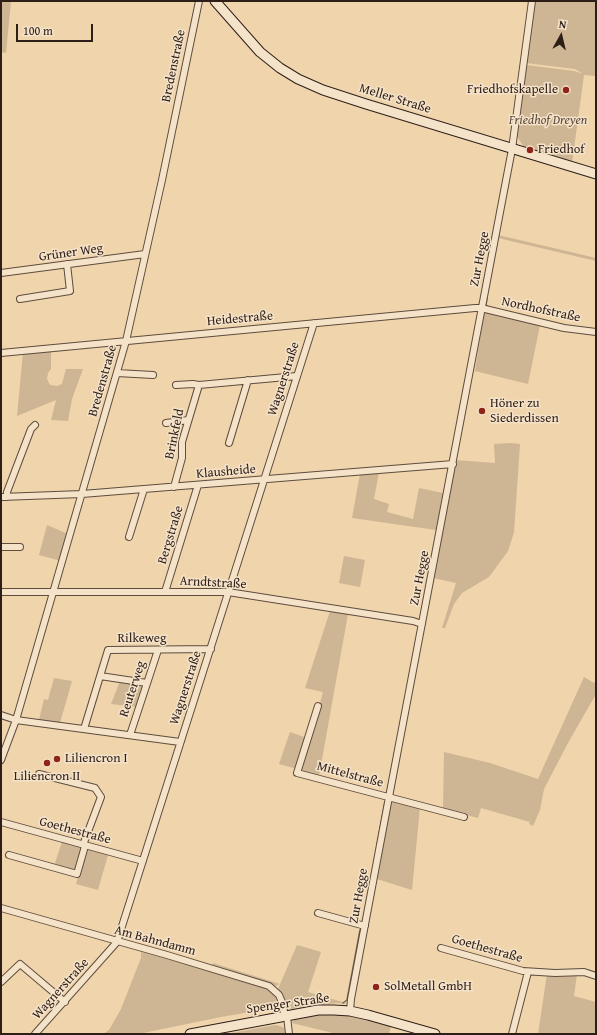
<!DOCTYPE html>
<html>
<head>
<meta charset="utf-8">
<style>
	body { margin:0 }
	#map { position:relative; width:597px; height:1035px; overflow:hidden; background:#efd4ac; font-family:"Gentium Book Plus",serif }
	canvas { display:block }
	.frame { position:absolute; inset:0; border:2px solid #2e1e18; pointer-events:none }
	.north { position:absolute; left:541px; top:16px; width:40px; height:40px; -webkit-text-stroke:3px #f5e3c9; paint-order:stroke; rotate:8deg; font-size:11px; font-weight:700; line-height:16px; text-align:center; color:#2e1e18 }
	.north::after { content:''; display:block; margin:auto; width:14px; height:18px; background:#2e1e18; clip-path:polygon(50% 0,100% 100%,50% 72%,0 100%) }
	.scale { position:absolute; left:16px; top:24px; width:77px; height:18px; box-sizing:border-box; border:2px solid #2e1e18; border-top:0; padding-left:5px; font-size:12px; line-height:14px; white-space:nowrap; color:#2e1e18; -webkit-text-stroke:3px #f5e3c9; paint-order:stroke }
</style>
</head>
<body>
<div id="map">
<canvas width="597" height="1035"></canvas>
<div class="frame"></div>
<div class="north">N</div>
<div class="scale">100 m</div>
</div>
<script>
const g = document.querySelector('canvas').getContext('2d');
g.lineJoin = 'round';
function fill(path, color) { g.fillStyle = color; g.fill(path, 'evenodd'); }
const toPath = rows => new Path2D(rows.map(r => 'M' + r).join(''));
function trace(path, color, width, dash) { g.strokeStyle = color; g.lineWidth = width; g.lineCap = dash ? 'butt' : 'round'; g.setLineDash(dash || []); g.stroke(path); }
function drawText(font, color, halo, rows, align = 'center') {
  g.font = font + ' "Gentium Book Plus",serif'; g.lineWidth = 3; g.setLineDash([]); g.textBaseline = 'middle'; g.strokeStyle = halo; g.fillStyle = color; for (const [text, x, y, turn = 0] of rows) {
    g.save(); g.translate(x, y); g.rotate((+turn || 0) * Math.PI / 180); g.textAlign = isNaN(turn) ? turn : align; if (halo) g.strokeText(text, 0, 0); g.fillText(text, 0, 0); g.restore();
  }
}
const green = toPath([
	[1,1,11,1,6,53,1,52],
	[534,1,596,1,596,76,584,75,572,163,544,155,544,153,524,147,516,135,526,65,574,71,583,74,575,69,526,63],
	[498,235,596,258,596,261,498,238],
	[484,312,540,325,528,384,475,371],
	[51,349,51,369,48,373,47,379,50,385,57,386,62,384,66,369,83,369,72,399,68,421,51,420,56,400,17,416,23,352],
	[510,443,520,444,514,532,508,551,489,577,462,593,454,604,445,628,442,628,456,583,433,578,455,460,495,463,494,444],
	[379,472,374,499,389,504,387,512,413,519,419,488,443,493,436,530,352,518,360,474],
	[47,525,68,534,61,561,39,555],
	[344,556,365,560,360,587,339,583],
	[330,611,348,614,319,776,301,771,323,692,305,688],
	[584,677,594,683,596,681,596,694,568,743,544,789,540,810,533,826,529,824,530,822,481,808,478,818,443,809,444,752,490,763,538,779],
	[54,678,72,681,60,723,39,720,44,699,48,700],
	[120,681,143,685,145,687,139,707,111,704],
	[290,732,307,738,297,769,279,764],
	[393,801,420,807,412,890,377,879,391,805],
	[62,842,108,855,98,890,76,884,79,873,54,866],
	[297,945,321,952,308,992,346,1003,344,1004,338,1003,307,1006,292,1009,288,1007,278,989],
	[141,952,211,971,213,963,280,984,267,989,275,994,279,1001,278,1012,275,1012,274,1008,221,1017,138,1034,103,1034,109,1030,121,1009,141,958],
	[547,974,577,974,574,996,596,1002,596,1034,538,1034],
	[319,1014,343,1014,362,1017,391,1025,389,1034,337,1034,292,1023,296,1017],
	[275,1025,280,1026,284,1028,285,1034,227,1034]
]);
const stream = toPath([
	[487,298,486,305,488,307],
	[377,845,385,802],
	[343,1003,347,1000,360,930]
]);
const street = toPath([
	[1,273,145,254],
	[20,299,70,291,67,264],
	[1,353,475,308,481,308,564,328,596,332],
	[117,373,153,375],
	[176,385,193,384,199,385,297,376],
	[166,423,188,420],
	[229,443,248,380],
	[174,487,182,458,182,442,199,385],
	[1,497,82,494,453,464],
	[7,497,7,492,31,429,35,425],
	[129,537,144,489],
	[1,547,20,547],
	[1,592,228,592,413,621,422,624],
	[165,592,198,485],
	[100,676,147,683],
	[318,706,297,773,464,817],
	[1,715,16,720,180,742],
	[84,729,108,650,211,649],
	[130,735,158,650],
	[1,760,16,720,126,341,162,180,199,1],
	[39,774,95,788,101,797,83,845],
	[1,822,143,861],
	[9,855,77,874,85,846],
	[1,908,167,955,269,986,279,995,282,1002,285,1016],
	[318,913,365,926],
	[441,948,523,971,555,973,584,972,596,976],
	[1,982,20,964,65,1002],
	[350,1011,351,999,389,797,512,149,532,1],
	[287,1016,289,1034],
	[35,1034,117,942,314,323],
	[512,1034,528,972]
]);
const secondary = toPath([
	[215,1,260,52,280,68,298,79,323,90,366,104,596,174],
	[190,1034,318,1010,334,1010,350,1011,368,1015,435,1034]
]);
const markers = [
	[566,90,4,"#8f2418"],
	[530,150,4,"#8f2418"],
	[482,411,4,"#8f2418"],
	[57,759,4,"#8f2418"],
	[47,763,4,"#8f2418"],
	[376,987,4,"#8f2418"]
];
const streetNames = [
	["Bredenstraße",174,66,-78],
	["Meller Straße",395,99,17],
	["Grüner Weg",71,253,-8],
	["Zur Hegge",480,259,-79],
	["Nordhofstraße",541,310,12],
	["Heidestraße",240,319,-5],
	["Wagnerstraße",284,379,-72],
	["Bredenstraße",103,381,-74],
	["Brinkfeld",175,434,-78],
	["Klausheide",226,472,-5],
	["Bergstraße",171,535,-73],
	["Zur Hegge",420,578,-79],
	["Arndtstraße",213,583,3],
	["Rilkeweg",142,639],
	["Wagnerstraße",186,688,-72],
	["Reuterweg",133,689,-72],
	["Mittelstraße",350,775,15],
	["Goethestraße",75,831,15],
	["Zur Hegge",359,896,-80],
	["Am Bahndamm",155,941,15],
	["Goethestraße",487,949,16],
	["Wagnerstraße",61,989,-48],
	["Spenger Straße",288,1004,-8]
];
const poiNames = [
	["Friedhofskapelle",558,90,"right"],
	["Friedhof",538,150],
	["Höner zu",490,404],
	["Siederdissen",490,419],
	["Liliencron I",65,759],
	["Liliencron II",47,777,"center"],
	["SolMetall GmbH",384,987]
];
const parkNames = [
	["Friedhof Dreyen",548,121]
];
fill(green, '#ceb593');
trace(stream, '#7a6653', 1.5);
trace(street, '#5e4c3d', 8);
trace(secondary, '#2e1e18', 11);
trace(street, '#f5e3c9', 6);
trace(secondary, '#f5e3c9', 9);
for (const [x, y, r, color] of markers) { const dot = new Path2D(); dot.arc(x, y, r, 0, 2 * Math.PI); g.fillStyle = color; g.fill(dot); trace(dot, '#f5e3c9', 1.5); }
drawText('13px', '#2e1e18', '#f5e3c9', streetNames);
drawText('13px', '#2e1e18', '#f5e3c9', poiNames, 'left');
drawText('italic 13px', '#5e4b3d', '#f5e3c9', parkNames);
</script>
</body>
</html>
